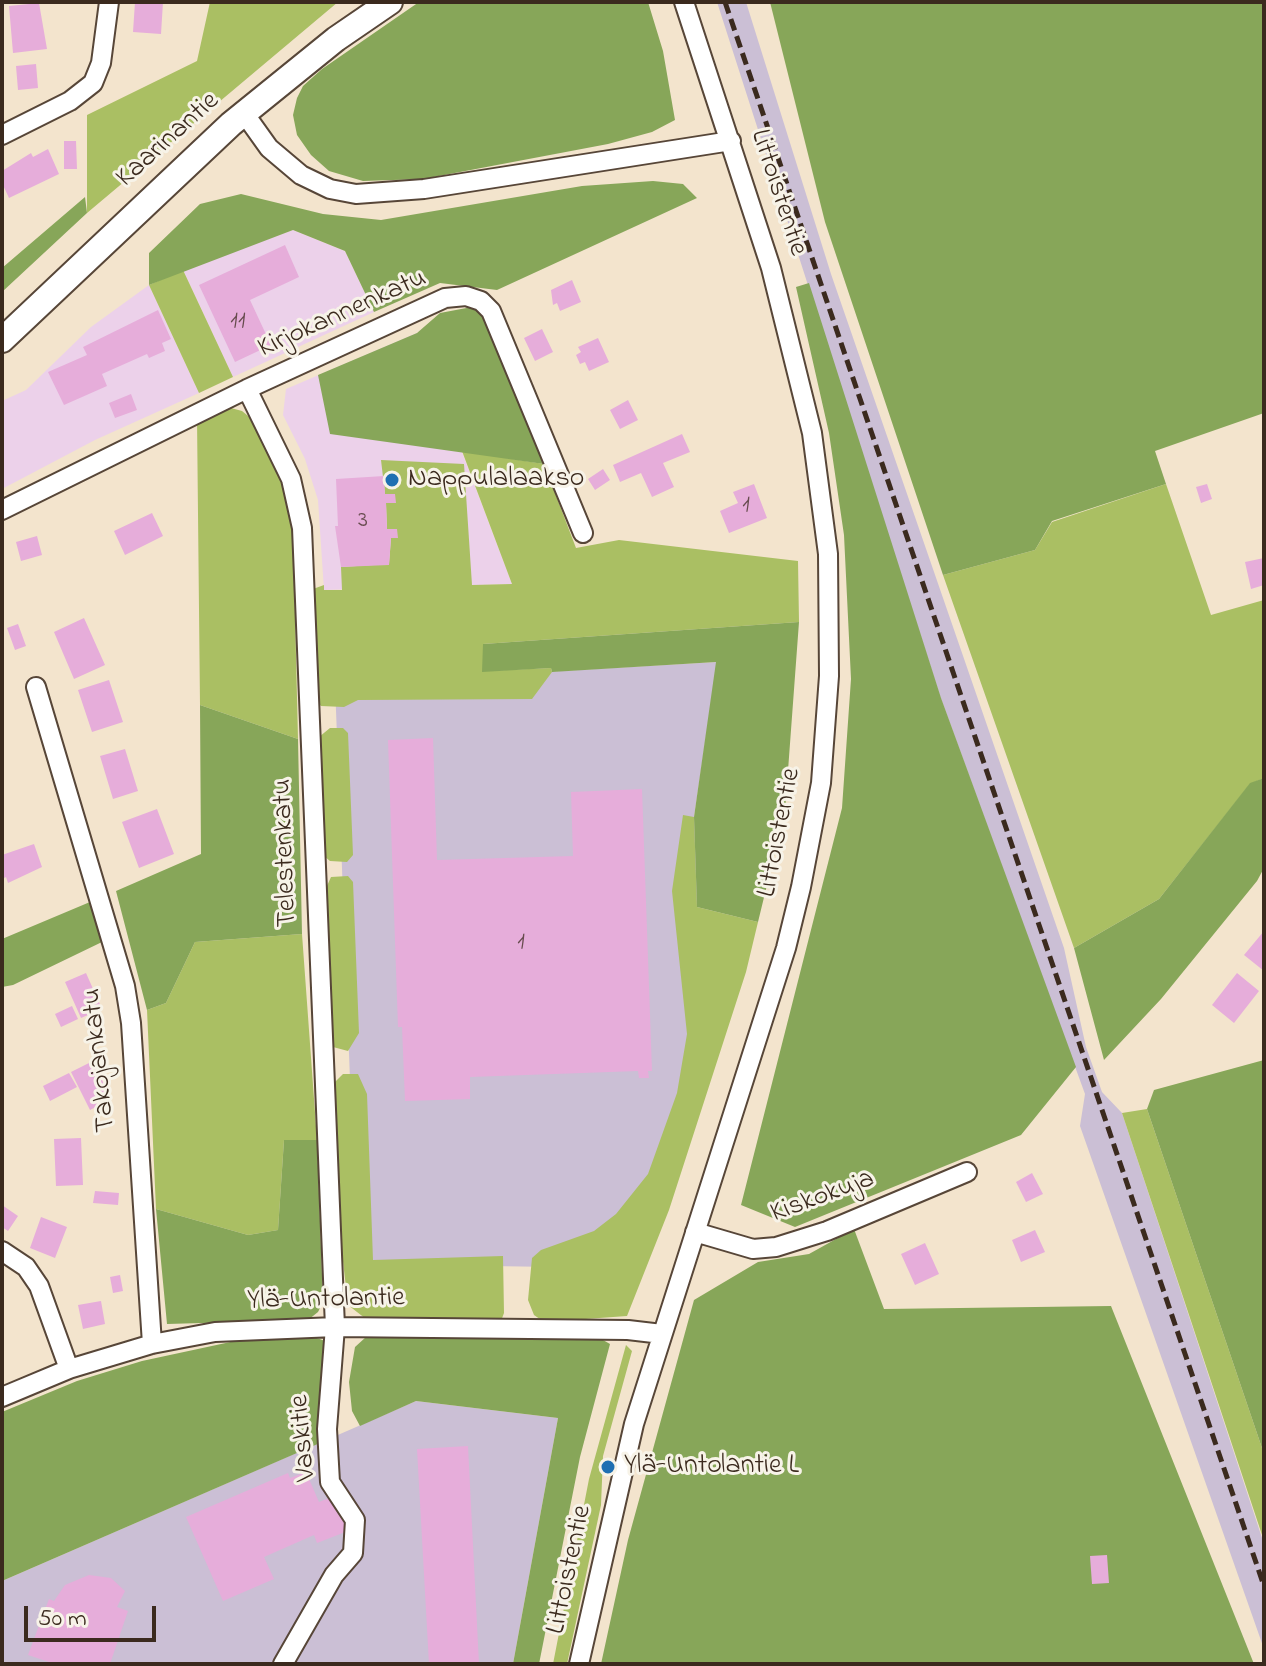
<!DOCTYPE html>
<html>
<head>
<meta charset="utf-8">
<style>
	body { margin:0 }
	#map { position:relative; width:1266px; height:1666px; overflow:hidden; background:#f3e4cd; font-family:"Indie Flower",sans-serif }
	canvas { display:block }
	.frame { position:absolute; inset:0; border:4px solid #3b2a1e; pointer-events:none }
	.scale { position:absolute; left:24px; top:1606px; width:132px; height:36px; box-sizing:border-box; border:4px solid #3b2a1e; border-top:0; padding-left:10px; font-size:24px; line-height:28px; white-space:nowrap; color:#3b2a1e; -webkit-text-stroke:6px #f7f3e8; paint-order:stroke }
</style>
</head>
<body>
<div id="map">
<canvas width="1266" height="1666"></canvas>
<div class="frame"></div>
<div class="scale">50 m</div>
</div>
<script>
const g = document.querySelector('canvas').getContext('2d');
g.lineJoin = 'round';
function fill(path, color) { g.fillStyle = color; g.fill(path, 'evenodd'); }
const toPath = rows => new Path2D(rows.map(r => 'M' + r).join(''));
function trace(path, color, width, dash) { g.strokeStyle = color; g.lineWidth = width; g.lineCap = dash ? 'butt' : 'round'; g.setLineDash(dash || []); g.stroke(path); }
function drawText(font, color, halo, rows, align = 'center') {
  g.font = font + ' "Indie Flower",sans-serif'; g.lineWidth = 6; g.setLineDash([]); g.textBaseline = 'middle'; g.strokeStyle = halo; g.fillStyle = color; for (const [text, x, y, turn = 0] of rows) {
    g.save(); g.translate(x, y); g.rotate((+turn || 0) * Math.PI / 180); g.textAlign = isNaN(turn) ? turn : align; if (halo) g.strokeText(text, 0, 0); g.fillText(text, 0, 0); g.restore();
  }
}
const built = toPath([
	[293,230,345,251,374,312,233,377,183,270],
	[149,285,199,393,95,440,2,489,2,401,26,390,91,327],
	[417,333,512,584,324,590,318,500,305,459,283,415,286,389]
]);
const industrial = toPath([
	[717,2,746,2,831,274,1064,948,1086,1047,1102,1092,1122,1113,1264,1544,1264,1649,1080,1126,1085,1094,940,696],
	[717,662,694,817,701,1030,650,1196,555,1267,357,1264,335,684],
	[416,1401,558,1418,513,1664,2,1664,2,1581]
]);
const green = toPath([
	[210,2,338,2,87,213,87,115,197,61],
	[183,270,233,377,199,393,149,285],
	[231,408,242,411,253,420,278,467,293,530,298,739,200,705,197,418,219,409],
	[462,451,544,464,576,548,619,540,798,561,799,622,483,644,483,671,551,668,552,672,532,699,358,700,344,707,321,706,317,702,313,589,324,585,324,590,342,590,341,567,389,564,391,538,397,537,397,529,387,529,386,503,395,502,395,494,385,494,381,460,464,464,472,585,512,584],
	[1166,484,1211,615,1264,600,1264,778,1250,784,1159,899,1074,948,943,575,1035,550,1052,522],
	[330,728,343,728,348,733,353,855,347,862,330,861,324,856,319,737],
	[683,815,694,817,697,907,758,922,746,972,669,1210,627,1316,544,1322,534,1315,528,1300,532,1258,541,1250,594,1231,616,1214,648,1174,677,1093,687,1034,672,891],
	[348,876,353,882,359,1033,348,1051,333,1047,327,886,331,877],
	[302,934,317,1140,284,1140,278,1230,248,1235,156,1209,147,1010,166,1003,195,942],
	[343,1074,358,1074,367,1094,373,1260,503,1256,504,1313,501,1321,366,1319,348,1305,341,1244,335,1082],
	[1147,1109,1264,1454,1264,1541,1122,1113],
	[626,1345,632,1351,603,1456,601,1505,567,1664,553,1664,589,1479]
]);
const forest = toPath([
	[419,2,648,2,663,51,675,120,652,132,608,144,423,179,363,181,329,171,311,155,297,135,293,115,297,98,303,86,322,69],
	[770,2,1264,2,1264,413,1155,451,1166,484,1052,521,1035,550,943,575,825,222],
	[653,181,683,184,697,198,497,290,440,283,374,312,345,251,293,230,149,285,149,253,200,204,241,194,323,214,381,220,582,186],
	[85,197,87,213,2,292,2,268],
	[809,283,941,698,1076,1067,1021,1135,795,1227,741,1205,842,808,851,679,844,535,829,433,796,287],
	[477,306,488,317,544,464,330,434,318,375,417,333,440,313],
	[799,622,785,811,758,922,697,907,694,817,716,662,552,672,551,668,482,672,483,644],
	[200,705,298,739,302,934,195,942,166,1003,147,1010,116,891,201,854],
	[1264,778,1264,868,1257,881,1161,999,1104,1060,1074,948,1159,899,1250,783],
	[90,902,102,942,13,985,2,987,2,939],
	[1264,1060,1264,1454,1147,1109,1154,1090],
	[284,1140,317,1140,323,1302,318,1312,308,1320,167,1324,156,1209,248,1235,278,1230],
	[854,1229,884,1309,1111,1306,1254,1664,601,1664,628,1540,694,1300,758,1262,809,1254],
	[309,1335,325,1341,320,1443,2,1581,2,1412,77,1381,142,1361,249,1338],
	[366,1337,603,1340,610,1344,580,1457,539,1664,513,1664,558,1418,416,1401,360,1426,352,1411,349,1382,355,1347]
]);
const building = toPath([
	[135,2,163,2,161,34,133,32],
	[39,3,47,49,13,53,9,6],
	[36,64,38,88,18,90,16,66],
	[64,141,76,141,77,169,64,169],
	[48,149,59,174,9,198,2,183,2,171,31,153,33,157],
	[285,245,299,277,250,300,271,345,235,362,199,285],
	[572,280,581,302,560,311,557,303,553,305,551,290],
	[158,310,171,339,162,343,165,351,149,358,147,354,102,374,107,386,64,405,48,372,87,355,83,347],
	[542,329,553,352,535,361,524,338],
	[598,338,609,362,589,371,585,362,580,364,576,355,581,352,578,347],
	[131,394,137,410,115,418,109,403],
	[628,400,638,420,620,429,610,410],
	[682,434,690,452,663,463,674,487,652,497,641,473,620,482,613,465],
	[603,469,610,480,595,490,588,479],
	[384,476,385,494,395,494,396,503,386,503,387,529,397,529,398,538,391,538,389,565,341,567,335,526,338,526,336,479],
	[754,484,767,518,729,533,720,511,738,503,733,492],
	[1207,484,1212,499,1201,503,1196,487],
	[152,513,163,536,125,555,114,531],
	[37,536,42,555,21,561,16,542],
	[1264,558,1264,585,1251,589,1245,562],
	[84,618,105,665,74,679,54,632],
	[18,624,26,646,15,650,7,628],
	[109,680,123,722,92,732,78,690],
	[433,738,437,860,573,856,571,792,642,789,652,1071,648,1071,649,1078,639,1078,638,1071,470,1077,470,1099,405,1101,402,1027,398,1027,388,740],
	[125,749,138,791,113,799,100,756],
	[157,809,174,854,139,868,122,822],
	[34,844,42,867,8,883,6,877,2,879,2,855],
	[1264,931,1264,971,1244,955],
	[86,973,102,1009,81,1018,65,982],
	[1237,973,1259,991,1234,1023,1212,1005],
	[72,1006,78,1019,61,1027,55,1014],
	[93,1061,111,1099,90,1110,71,1072],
	[69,1073,77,1087,50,1101,43,1086],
	[81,1138,83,1185,56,1186,54,1139],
	[1032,1173,1043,1194,1026,1202,1016,1182],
	[95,1191,119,1193,118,1205,93,1203],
	[2,1205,18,1216,8,1231,2,1227],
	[41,1217,67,1227,55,1258,30,1248],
	[1035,1230,1045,1252,1021,1262,1012,1240],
	[925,1243,939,1274,915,1285,901,1254],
	[120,1275,123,1291,113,1293,110,1277],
	[101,1301,105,1324,83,1329,78,1305],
	[468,1446,479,1664,429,1664,417,1449],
	[306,1472,319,1502,334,1496,348,1531,317,1543,314,1535,264,1557,274,1579,223,1601,186,1517,288,1473,290,1478],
	[1107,1555,1109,1583,1092,1584,1090,1556],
	[89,1575,111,1578,125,1591,117,1607,128,1611,110,1664,55,1664,28,1655,49,1599,54,1601,65,1585]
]);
const minor = toPath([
	[244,113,269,148,301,175,330,189,356,194,424,189,731,141],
	[2,135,70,101,93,83,101,63,109,2],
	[247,389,291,479,302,528,335,1327,327,1429,330,1482,355,1520,353,1553,334,1575,283,1664],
	[2,510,247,389,445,298,466,296,481,301,491,311,583,533],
	[36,687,125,986,131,1023,152,1344],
	[695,1232,753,1249,776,1247,827,1231,967,1172],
	[2,1251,26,1267,39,1286,69,1369],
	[2,1397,69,1369,152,1344,215,1332,335,1327,628,1330,662,1334],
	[579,1664,634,1424,786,948,801,887,821,783,829,676,828,554,812,433,771,268,684,2]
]);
const major = toPath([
	[2,340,231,124,336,39,390,2]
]);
const rail = toPath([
	[725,2,1264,1586]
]);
const markers = [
	[392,480,8,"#1f6fb2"],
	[608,1467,8,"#1f6fb2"]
];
const numberNames = [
	["11",238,323],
	["1",746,507],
	["3",363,522],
	["1",521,944]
];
const streetNames = [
	["Kaarinantie",169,141,-42],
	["Littoistentie",777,193,72],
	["Kirjokannenkatu",343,315,-24],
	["Littoistentie",781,833,-79],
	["Telestenkatu",287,853,-92],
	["Takojankatu",101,1060,-96],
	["Kiskokuja",823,1198,-20],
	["Ylä-Untolantie",326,1301,-1],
	["Vaskitie",305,1438,-95],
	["Littoistentie",571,1570,-78]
];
const poiNames = [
	["Nappulalaakso",408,480],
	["Ylä-Untolantie L",624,1467]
];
fill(built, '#ecd1ea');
fill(industrial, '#cbbfd5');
fill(green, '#aabf63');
fill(forest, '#87a659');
fill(building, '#e6adda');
trace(minor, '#574638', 22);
trace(major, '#574638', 28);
trace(minor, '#fff', 18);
trace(major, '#fff', 24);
trace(rail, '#3b2a1e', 5, [12, 6]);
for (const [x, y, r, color] of markers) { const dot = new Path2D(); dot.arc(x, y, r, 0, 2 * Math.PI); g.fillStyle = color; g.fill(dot); trace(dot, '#f7f3e8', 3); }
drawText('24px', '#664b4d', null, numberNames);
drawText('28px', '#3b2a1e', '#f7f3e8', streetNames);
drawText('28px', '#3b2a1e', '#f7f3e8', poiNames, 'left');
</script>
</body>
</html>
